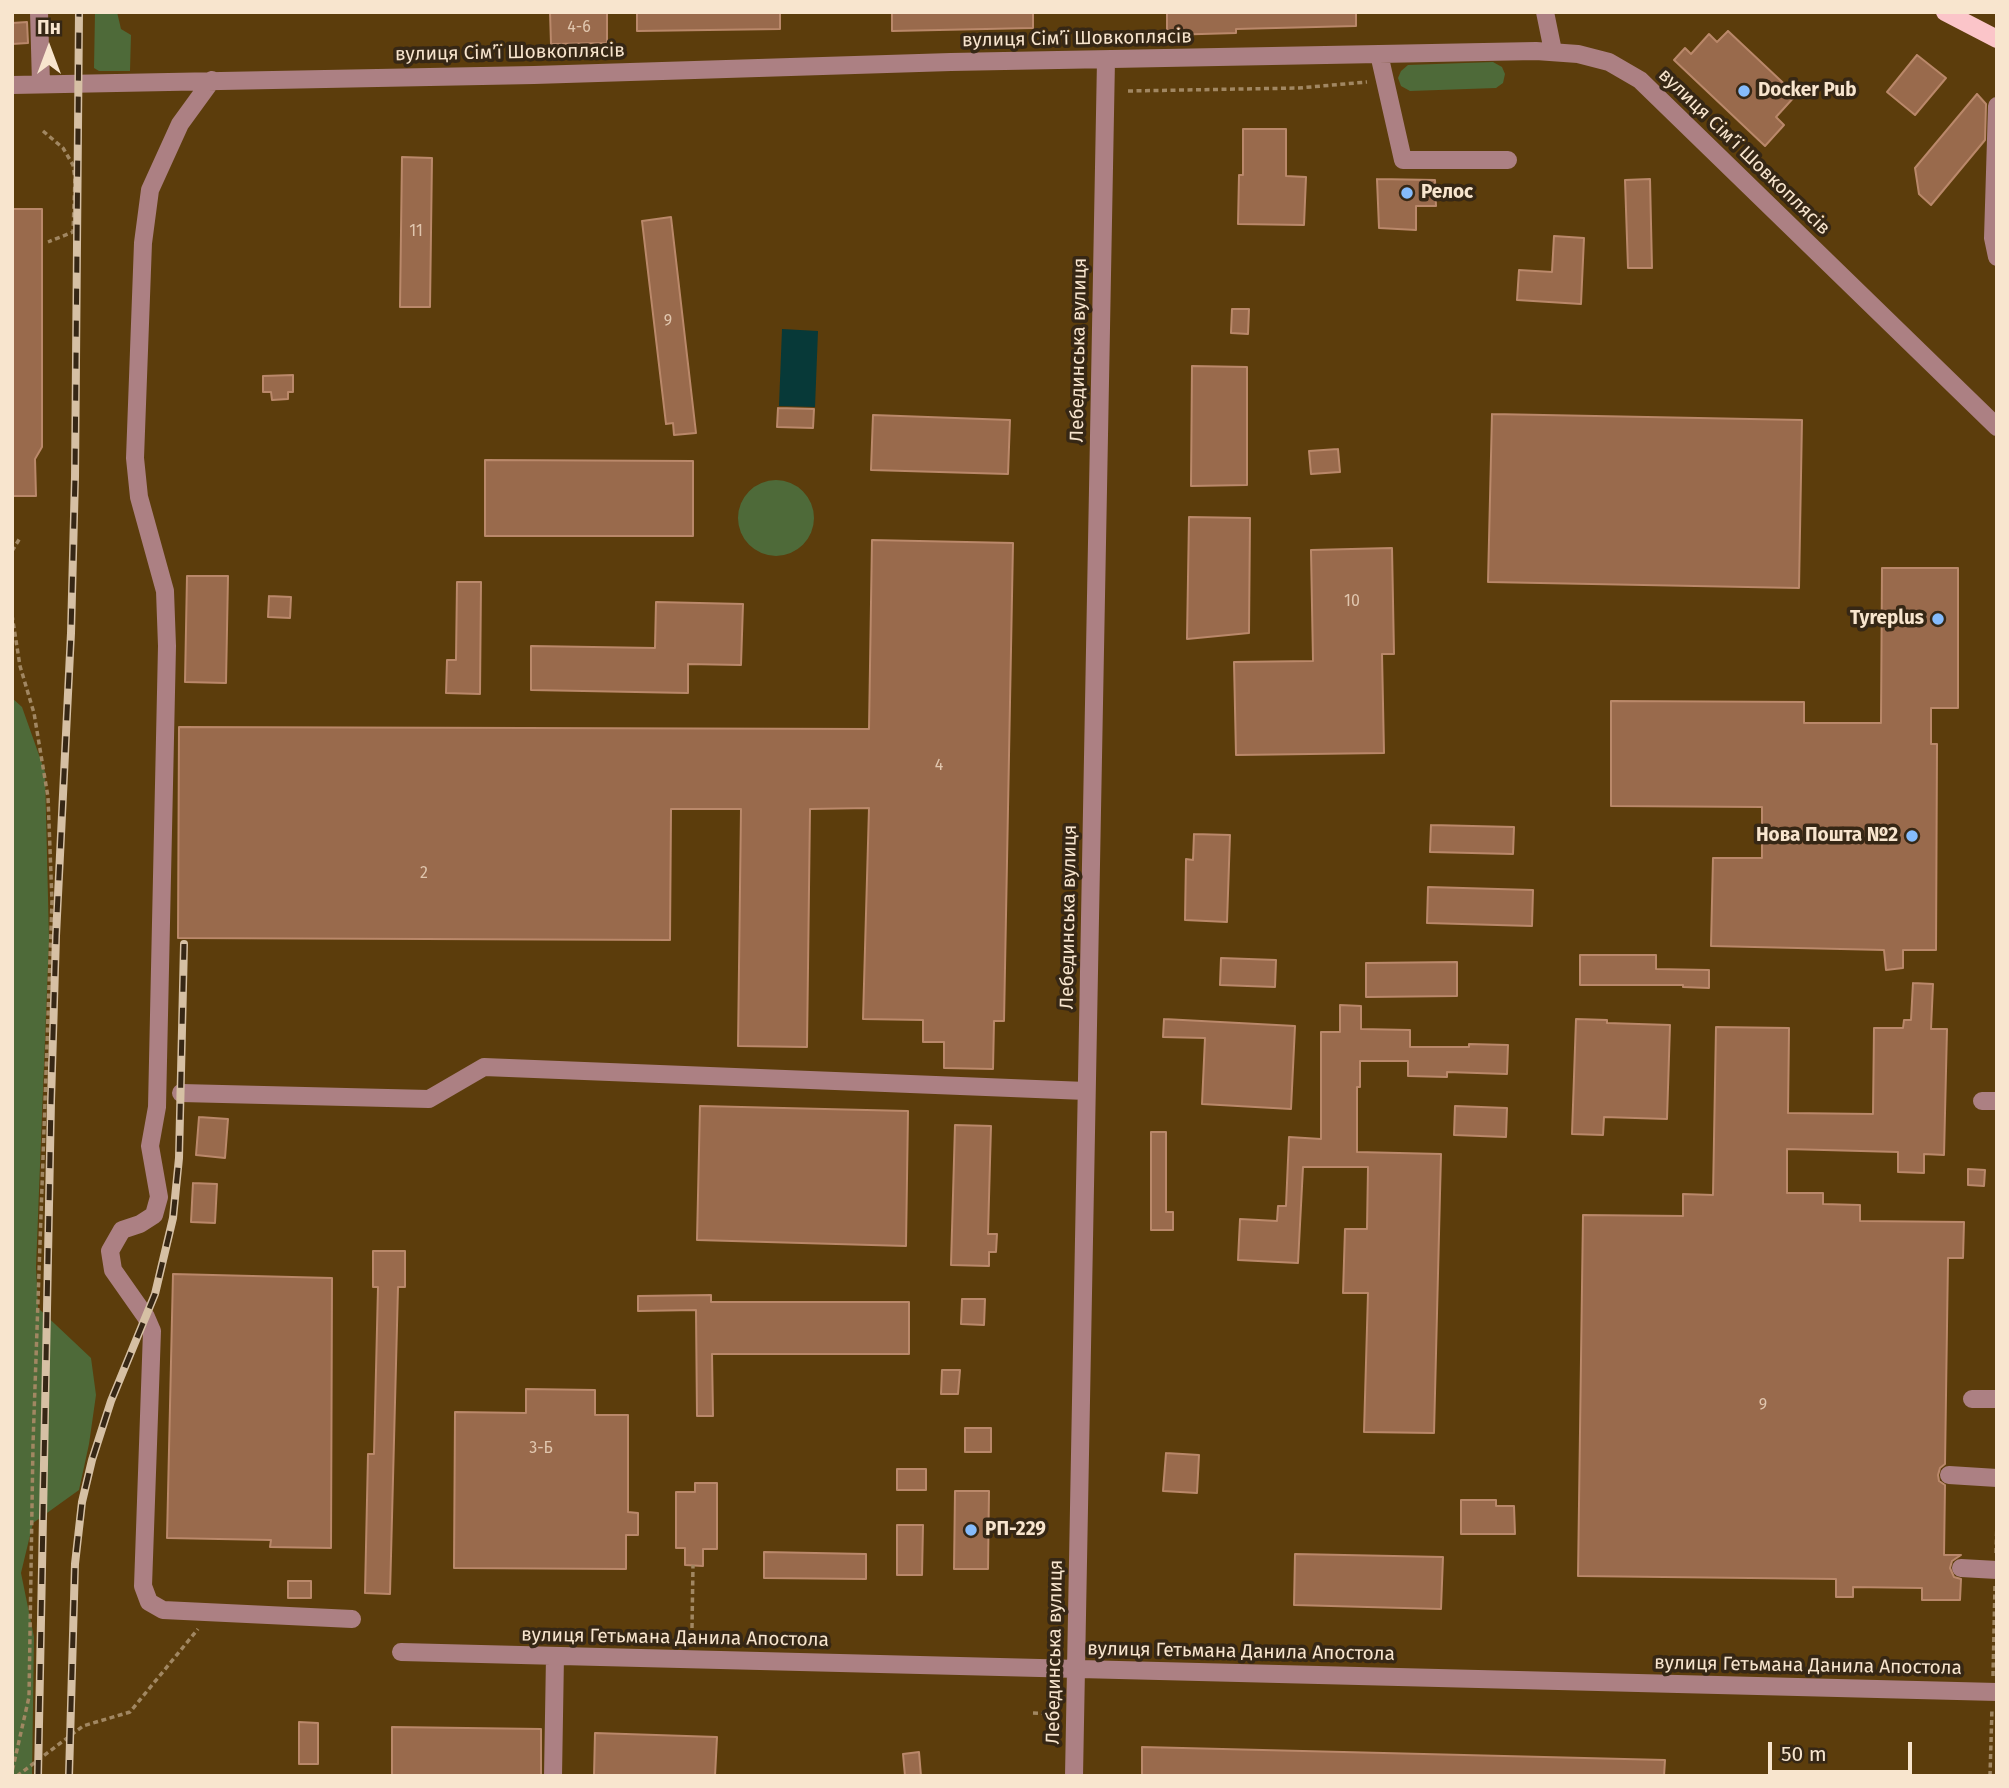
<!DOCTYPE html>
<html>
<head>
<meta charset="utf-8">
<style>
	body { margin:0 }
	#map { position:relative; width:2009px; height:1788px; overflow:hidden; background:#5c3d0c; font-family:"Fira Sans",sans-serif }
	canvas { display:block }
	.frame { position:absolute; inset:0; border:14px solid #f8e5ce; pointer-events:none }
	.north { position:absolute; left:14px; top:14px; width:70px; height:70px; -webkit-text-stroke:5px #362715; paint-order:stroke; rotate:0deg; font-size:19px; font-weight:700; line-height:28px; text-align:center; color:#f8e5ce }
	.north::after { content:''; display:block; margin:auto; width:24px; height:32px; background:#f8e5ce; clip-path:polygon(50% 0,100% 100%,50% 72%,0 100%) }
	.scale { position:absolute; left:1768px; top:1742px; width:144px; height:32px; box-sizing:border-box; border:4px solid #f8e5ce; border-top:0; padding-left:9px; font-size:21px; line-height:24px; white-space:nowrap; color:#f8e5ce; -webkit-text-stroke:5px #362715; paint-order:stroke }
</style>
</head>
<body>
<div id="map">
<canvas width="2009" height="1788"></canvas>
<div class="frame"></div>
<div class="north">Пн</div>
<div class="scale">50 m</div>
</div>
<script>
const g = document.querySelector('canvas').getContext('2d');
g.lineJoin = 'round';
function fill(path, color) { g.fillStyle = color; g.fill(path, 'evenodd'); }
const toPath = rows => new Path2D(rows.map(r => 'M' + r).join(''));
function trace(path, color, width, dash) { g.strokeStyle = color; g.lineWidth = width; g.lineCap = dash ? 'butt' : 'round'; g.setLineDash(dash || []); g.stroke(path); }
function drawText(font, color, halo, rows, align = 'center') {
  g.font = font + ' "Fira Sans",sans-serif'; g.lineWidth = 7; g.setLineDash([]); g.textBaseline = 'middle'; g.strokeStyle = halo; g.fillStyle = color; for (const [text, x, y, turn = 0] of rows) {
    g.save(); g.translate(x, y); g.rotate((+turn || 0) * Math.PI / 180); g.textAlign = isNaN(turn) ? turn : align; if (halo) g.strokeText(text, 0, 0); g.fillText(text, 0, 0); g.restore();
  }
}
const green = toPath([
	[95,12,117,12,121,29,131,35,130,71,99,71,94,68],
	[1493,62,1502,67,1505,74,1503,83,1496,88,1410,91,1401,86,1398,78,1401,71,1408,65],
	'738 518a38 38 0 1 1 76 0a38 38 0 1 1-76 0Z',
	[12,698,22,707,45,772,49,939,36,1267,38,1308,91,1358,96,1395,89,1444,79,1490,33,1523,21,1573,34,1637,32,1776,12,1776]
]);
const water = toPath([
	[782,329,818,331,815,407,779,406]
]);
const building = toPath([
	[550,12,607,12,607,43,551,44,550,12],
	[637,12,780,12,780,29,637,31,637,12],
	[892,12,1033,12,1033,28,892,31,892,12],
	[1356,12,1356,26,1236,29,1236,33,1167,35,1167,13,1356,12],
	[27,22,28,43,12,44,12,23,27,22],
	[1728,31,1796,95,1776,117,1784,125,1765,146,1674,60,1685,48,1691,54,1709,34,1717,42,1728,31],
	[1917,55,1946,78,1915,115,1887,92,1917,55],
	[1977,94,1986,104,1985,140,1931,205,1919,194,1915,168,1977,94],
	[1243,129,1286,129,1286,176,1306,177,1304,225,1238,224,1239,175,1243,175,1243,129],
	[402,157,432,158,430,307,400,307,402,157],
	[1377,179,1435,180,1436,206,1416,206,1416,230,1379,228,1377,179],
	[1650,179,1652,268,1628,268,1625,180,1650,179],
	[12,209,42,209,42,447,35,459,36,496,12,496,12,209],
	[671,217,696,433,674,435,673,423,666,424,642,221,671,217],
	[1554,236,1584,238,1581,304,1517,300,1519,270,1552,272,1554,236],
	[1232,309,1249,309,1248,334,1231,333,1232,309],
	[1192,366,1247,367,1247,485,1191,486,1192,366],
	[293,375,293,392,288,392,288,399,272,400,271,392,263,392,263,376,293,375],
	[778,408,814,409,813,428,777,427,778,408],
	[1492,414,1802,420,1799,588,1488,582,1492,414],
	[873,415,1010,420,1008,474,871,470,873,415],
	[1338,449,1340,472,1311,474,1309,451,1338,449],
	[485,460,693,461,693,536,485,536,485,460],
	[1189,517,1250,518,1249,633,1187,639,1189,517],
	[872,540,1013,543,1004,1021,994,1021,993,1069,944,1068,944,1042,923,1042,923,1020,863,1019,869,808,810,809,807,1047,738,1046,741,809,671,809,670,940,178,938,179,727,869,729,872,540],
	[1392,548,1394,654,1382,654,1384,753,1236,755,1234,662,1313,661,1311,550,1392,548],
	[1882,568,1958,568,1958,708,1931,708,1931,744,1937,744,1936,950,1903,950,1903,968,1886,970,1884,950,1711,946,1713,858,1762,858,1762,807,1611,806,1611,701,1804,702,1804,723,1881,723,1882,568],
	[187,576,228,576,226,683,185,682,187,576],
	[457,582,481,582,480,694,446,693,447,660,456,660,457,582],
	[269,596,291,597,290,618,268,617,269,596],
	[656,602,743,604,741,665,688,664,688,693,531,690,531,646,655,648,656,602],
	[1431,825,1514,827,1513,854,1430,852,1431,825],
	[1194,834,1230,835,1227,922,1185,920,1186,859,1193,860,1194,834],
	[1428,887,1533,890,1532,926,1427,923,1428,887],
	[1580,955,1656,955,1656,969,1709,970,1709,988,1683,987,1683,985,1580,985,1580,955],
	[1221,958,1276,960,1275,987,1220,985,1221,958],
	[1457,962,1457,996,1366,997,1366,963,1457,962],
	[1913,983,1933,984,1931,1029,1947,1029,1944,1155,1924,1154,1924,1173,1898,1172,1898,1152,1787,1149,1787,1193,1823,1193,1823,1204,1860,1205,1860,1221,1964,1222,1963,1258,1948,1258,1945,1464,1940,1468,1938,1475,1939,1481,1945,1485,1944,1555,1961,1555,1952,1561,1950,1568,1954,1577,1961,1579,1960,1600,1922,1600,1922,1588,1853,1587,1853,1597,1836,1597,1836,1579,1578,1576,1583,1215,1683,1216,1683,1194,1713,1195,1716,1027,1789,1028,1788,1113,1873,1114,1874,1028,1903,1028,1904,1020,1911,1020,1913,983],
	[1340,1005,1361,1006,1361,1029,1410,1030,1410,1047,1469,1047,1469,1044,1508,1045,1507,1074,1447,1072,1447,1077,1408,1076,1408,1061,1360,1061,1360,1087,1357,1087,1357,1152,1441,1154,1434,1433,1364,1432,1368,1293,1343,1293,1345,1229,1367,1229,1368,1167,1303,1167,1298,1263,1238,1260,1240,1219,1277,1221,1278,1206,1286,1206,1289,1137,1321,1139,1321,1032,1340,1032,1340,1005],
	[1164,1019,1295,1026,1291,1109,1202,1104,1205,1038,1163,1037,1164,1019],
	[1576,1019,1607,1020,1607,1023,1670,1025,1667,1119,1604,1117,1603,1135,1572,1134,1576,1019],
	[700,1106,908,1111,906,1246,697,1240,700,1106],
	[1455,1106,1507,1108,1506,1137,1454,1135,1455,1106],
	[199,1117,228,1119,225,1158,196,1155,199,1117],
	[955,1125,991,1126,988,1234,997,1234,996,1252,989,1252,989,1266,951,1265,955,1125],
	[1151,1132,1166,1132,1166,1212,1173,1212,1173,1230,1151,1230,1151,1132],
	[1968,1169,1985,1170,1984,1186,1968,1185,1968,1169],
	[193,1183,217,1184,215,1223,191,1222,193,1183],
	[373,1251,405,1251,405,1287,398,1287,390,1594,365,1593,368,1454,374,1454,378,1287,373,1287,373,1251],
	[173,1274,332,1278,331,1548,270,1547,271,1540,167,1538,173,1274],
	[711,1295,711,1302,909,1302,909,1354,712,1354,713,1416,697,1416,696,1310,638,1311,638,1296,711,1295],
	[962,1299,985,1299,984,1325,961,1324,962,1299],
	[942,1370,960,1370,958,1394,941,1394,942,1370],
	[526,1389,595,1390,595,1415,628,1415,628,1512,638,1513,638,1535,626,1535,626,1569,454,1568,455,1412,526,1413,526,1389],
	[965,1428,991,1428,991,1452,965,1452,965,1428],
	[1166,1453,1199,1455,1197,1493,1163,1491,1166,1453],
	[897,1469,926,1469,926,1490,897,1490,897,1469],
	[695,1483,717,1483,717,1549,703,1549,703,1566,685,1565,685,1548,676,1548,676,1492,695,1492,695,1483],
	[955,1491,989,1491,988,1569,954,1569,955,1491],
	[1461,1500,1496,1500,1496,1506,1514,1506,1515,1534,1461,1534,1461,1500],
	[897,1525,923,1525,922,1575,897,1575,897,1525],
	[764,1552,866,1554,866,1579,764,1578,764,1552],
	[1295,1554,1443,1557,1441,1609,1294,1605,1295,1554],
	[288,1581,311,1581,311,1598,288,1598,288,1581],
	[299,1722,318,1723,318,1764,299,1764,299,1722],
	[392,1727,541,1729,541,1776,392,1776,392,1727],
	[595,1733,717,1737,715,1776,594,1776,595,1733],
	[1142,1747,1665,1760,1664,1776,1142,1776,1142,1747],
	[919,1752,921,1776,905,1776,903,1754,919,1752]
]);
const path = toPath([
	[1128,91,1299,88,1367,82],
	[43,131,63,148,73,165,75,179,73,232,48,242],
	[12,551,20,538],
	[12,615,20,666,34,713,48,797,52,901,33,1444,29,1697,12,1772],
	[1996,1553,1997,1522],
	[692,1628,693,1565],
	[1993,1676,1995,1585],
	[1033,1713,1059,1714],
	[17,1776,83,1726,130,1712,198,1629],
	[1990,1776,1992,1708]
]);
const minor = toPath([
	[39,12,41,84],
	[1545,12,1553,51],
	[1379,54,1403,160,1508,160],
	[212,80,180,124,150,190,143,243,135,458,139,497,165,591,167,646,157,1107,150,1146,159,1197,154,1215,140,1224,122,1230,110,1251,113,1270,146,1317,152,1331,143,1586,149,1602,163,1610,352,1619],
	[12,85,534,75,951,62,1379,54,1536,51,1578,54,1609,62,1640,80,1997,427],
	[1997,106,1993,238,1997,257],
	[181,1093,429,1099,484,1067,1086,1091],
	[1982,1101,1997,1101],
	[1972,1399,1997,1399],
	[1949,1475,1997,1478],
	[1961,1568,1997,1570],
	[401,1652,1997,1692],
	[553,1776,555,1656],
	[1074,1776,1106,60]
]);
const major = toPath([
	[1945,12,1997,39]
]);
const rail = toPath([
	[38,1776,51,1101,56,936,71,633,75,477,79,12],
	[69,1776,75,1564,82,1502,92,1460,111,1401,155,1294,173,1218,179,1158,184,944]
]);
const markers = [
	[1744,91,7,"#85bbfb"],
	[1407,193,7,"#85bbfb"],
	[1938,619,7,"#85bbfb"],
	[1912,836,7,"#85bbfb"],
	[971,1530,7,"#85bbfb"]
];
const numberNames = [
	["4-6",579,28],
	["11",416,232],
	["9",668,322],
	["10",1352,602],
	["4",939,766],
	["2",424,874],
	["9",1763,1406],
	["3-Б",541,1449]
];
const streetNames = [
	["вулиця Сімʼї Шовкоплясів",1077,39,-1],
	["вулиця Сімʼї Шовкоплясів",510,53,-1],
	["вулиця Сімʼї Шовкоплясів",1744,152,44],
	["Лебединська вулиця",1079,350,-89],
	["Лебединська вулиця",1069,917,-89],
	["вулиця Гетьмана Данила Апостола",675,1638,1],
	["Лебединська вулиця",1055,1652,-89],
	["вулиця Гетьмана Данила Апостола",1241,1652,1],
	["вулиця Гетьмана Данила Апостола",1808,1666,1]
];
const poiNames = [
	["Docker Pub",1758,91],
	["Релос",1421,193],
	["Tyreplus",1924,619,"right"],
	["Нова Пошта №2",1898,836,"right"],
	["РП-229",985,1530]
];
fill(green, '#4e6a39');
fill(water, '#073938');
fill(building, '#996a4c');
trace(building, '#ba886a', 2);
trace(path, '#a18762', 3.5, [5, 3.5]);
trace(minor, '#ac8083', 18);
trace(major, '#fbc5c9', 18);
trace(rail, '#d6c0a4', 8);
trace(rail, '#362715', 5, [16]);
for (const [x, y, r, color] of markers) { const dot = new Path2D(); dot.arc(x, y, r, 0, 2 * Math.PI); g.fillStyle = color; g.fill(dot); trace(dot, '#362715', 2.5); }
drawText('16px', '#e0c6ae', null, numberNames);
drawText('19px', '#f8e5ce', '#362715', streetNames);
drawText('bold 19px', '#f8e5ce', '#362715', poiNames, 'left');
</script>
</body>
</html>
